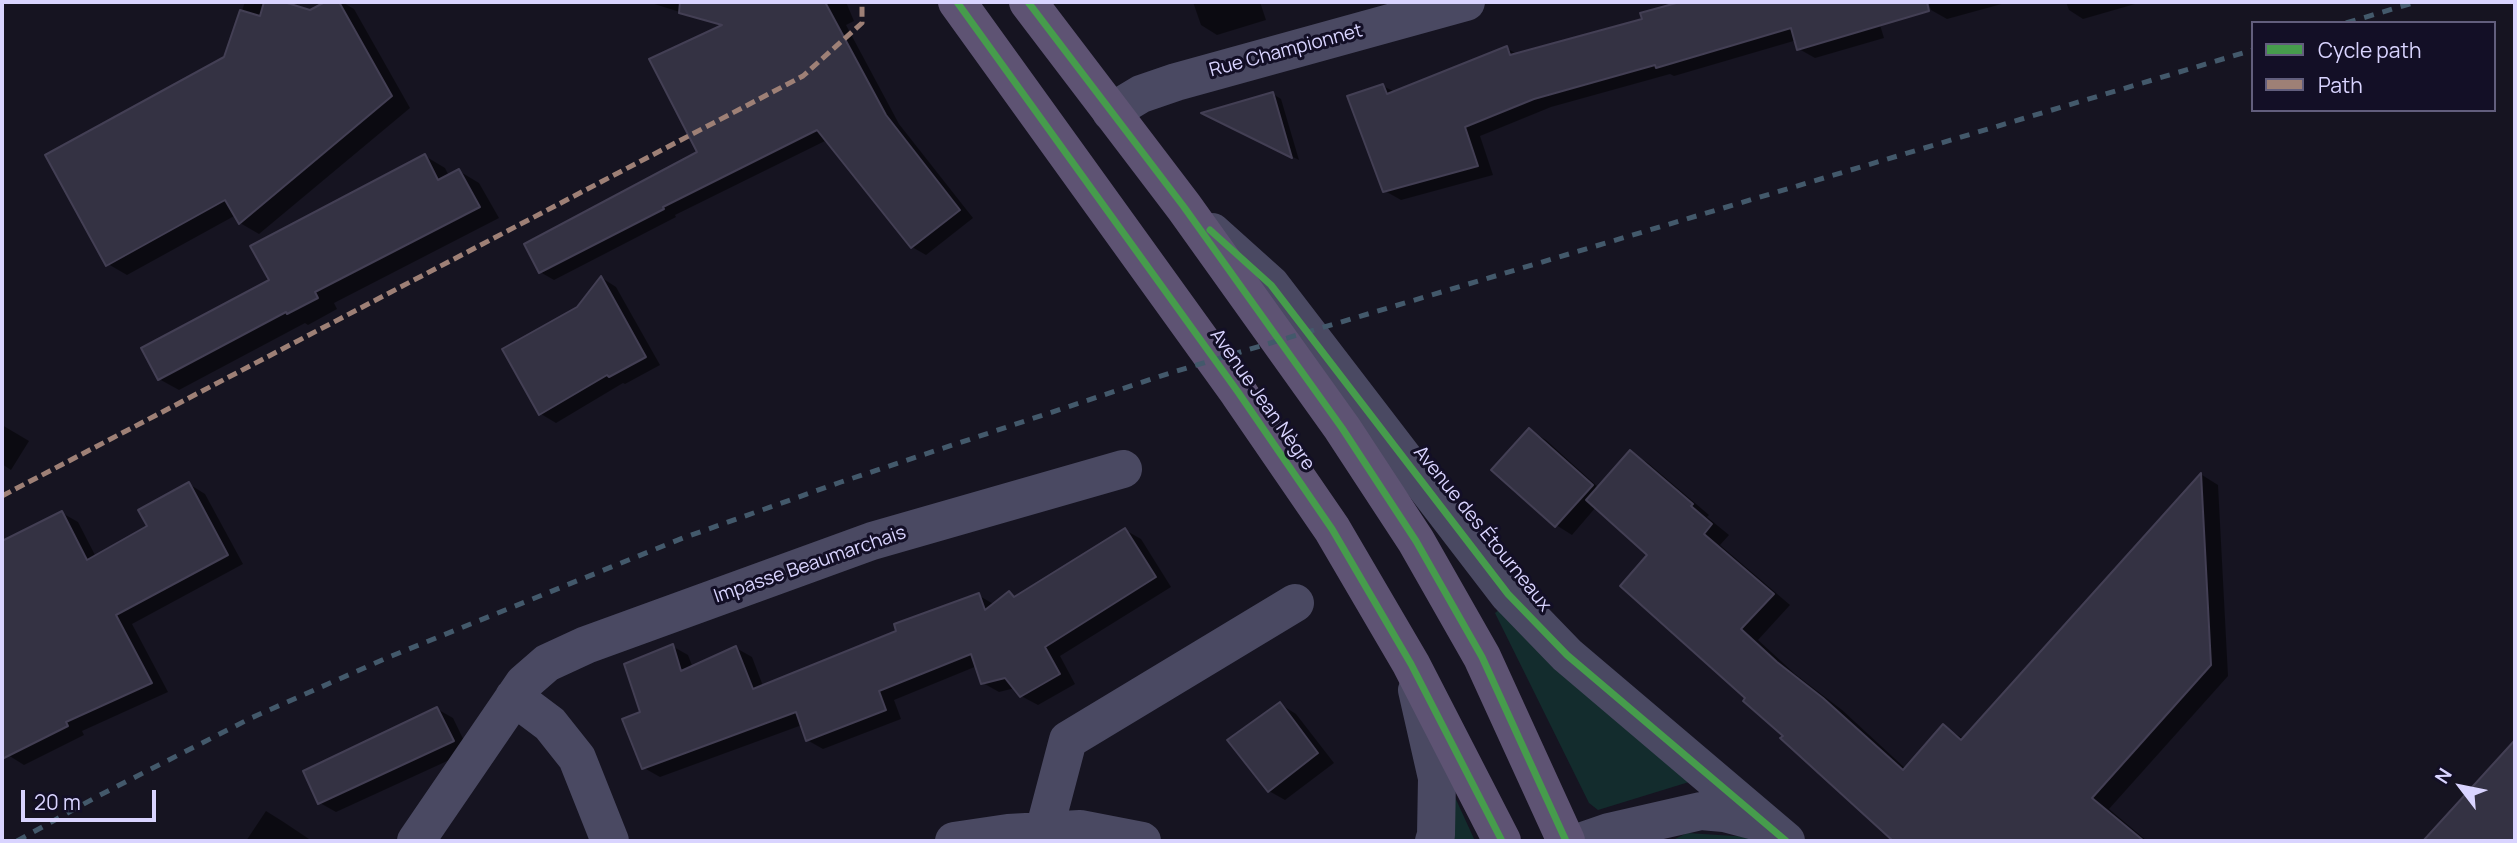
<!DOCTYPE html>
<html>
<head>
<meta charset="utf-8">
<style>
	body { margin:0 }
	#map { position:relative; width:2517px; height:843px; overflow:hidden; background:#161421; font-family:Manrope,sans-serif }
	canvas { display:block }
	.frame { position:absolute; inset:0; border:4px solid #d9d4ff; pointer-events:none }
	.legend { position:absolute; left:2251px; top:21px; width:245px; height:91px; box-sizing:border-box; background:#130f26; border:2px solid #625e7d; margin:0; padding:9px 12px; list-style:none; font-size:21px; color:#d9d4ff }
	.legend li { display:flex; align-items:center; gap:14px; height:35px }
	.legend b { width:35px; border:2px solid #625e7d }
	.north { position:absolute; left:2426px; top:752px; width:70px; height:70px; -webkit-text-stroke:5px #130f26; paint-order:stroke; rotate:302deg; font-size:19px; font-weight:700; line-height:28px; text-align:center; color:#d9d4ff }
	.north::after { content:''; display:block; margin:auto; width:24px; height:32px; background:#d9d4ff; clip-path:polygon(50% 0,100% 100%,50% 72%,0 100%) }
	.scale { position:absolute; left:21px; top:790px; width:135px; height:32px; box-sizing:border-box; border:4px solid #d9d4ff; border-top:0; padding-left:9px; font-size:21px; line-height:24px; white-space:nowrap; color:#d9d4ff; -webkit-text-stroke:5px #130f26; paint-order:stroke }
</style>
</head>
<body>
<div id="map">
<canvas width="2517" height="843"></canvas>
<div class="frame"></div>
<ul class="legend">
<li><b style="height:9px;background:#469c4c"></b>Cycle path</li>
<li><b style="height:9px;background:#9e8076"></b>Path</li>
</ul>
<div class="north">N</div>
<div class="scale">20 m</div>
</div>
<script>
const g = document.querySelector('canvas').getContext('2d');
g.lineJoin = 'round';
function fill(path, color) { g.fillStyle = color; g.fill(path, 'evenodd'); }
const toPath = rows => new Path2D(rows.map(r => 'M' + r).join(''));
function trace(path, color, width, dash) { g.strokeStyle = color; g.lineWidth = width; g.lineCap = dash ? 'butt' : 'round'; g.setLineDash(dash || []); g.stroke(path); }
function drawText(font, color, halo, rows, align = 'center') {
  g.font = font + ' Manrope,sans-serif'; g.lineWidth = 6; g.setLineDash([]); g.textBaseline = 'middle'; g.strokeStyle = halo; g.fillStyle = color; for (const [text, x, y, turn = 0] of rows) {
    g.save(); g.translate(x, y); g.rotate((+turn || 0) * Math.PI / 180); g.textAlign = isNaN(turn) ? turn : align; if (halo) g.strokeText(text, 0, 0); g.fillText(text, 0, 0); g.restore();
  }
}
const green = toPath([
	[1505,605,1689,782,1598,810,1589,803,1495,613],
	[1443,771,1475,841,1446,841],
	[1687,833,1750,837,1760,841,1671,841]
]);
const shadow = toPath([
	[245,2,278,2,310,12,329,2,342,2,354,9,410,108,259,234,240,223,236,215,127,275,108,264,225,58],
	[648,2,721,2,718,24],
	[772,2,846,2,854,21,846,25,899,124,973,218,926,255,912,247,827,140,675,215,676,217,554,280,540,272,700,153,701,40],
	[1193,2,1260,2,1266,20,1217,35,1201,25],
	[1687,2,1873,2,1884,38,1815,58,1799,49,1797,40,1674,76,1670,74,1551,107,1480,136,1493,175,1401,200,1385,191,1383,86,1395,92,1506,48,1519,55,1644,21,1642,14],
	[1928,2,2009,2,1947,19,1931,10],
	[2066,2,2142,2,2083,19,2069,10],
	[1273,94,1281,99,1299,160,1211,117],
	[425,156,445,168,449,176,459,171,479,183,499,218,334,303,337,309,308,325,305,323,179,390,159,379],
	[602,278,616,287,660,365,625,384,623,383,556,423,541,414,579,309],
	[2,425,29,441,11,470,2,464],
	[1530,430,1546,440,1599,488,1630,452,1648,463,1709,515,1707,517,1729,535,1720,545,1790,605,1758,640,1795,674,1842,710,1906,769,1943,726,1964,739,2202,475,2218,485,2228,676,2109,809,2147,841,2010,841,2003,834,1997,841,1897,841,1822,776,1747,698,1649,555,1596,507,1572,535,1556,525],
	[189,484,205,494,243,564,132,624,168,692,82,731,84,735,24,765,8,755,2,743,2,545,62,513,78,522,96,557,150,527],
	[1125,530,1141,539,1171,587,1060,656,1075,684,1038,705,1021,696,1015,688,999,692,983,683,977,666,894,700,901,719,823,749,807,740,802,725,660,777,644,768,642,713,672,646,688,655,693,668,736,648,752,657,763,686,899,632,978,595,995,605,1009,593,1017,598],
	[1280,704,1296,714,1334,763,1285,800,1269,791],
	[437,709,453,718,469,751,336,812,320,803],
	[2515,743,2515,841,2422,841,2427,835,2430,837],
	[266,811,282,821,312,841,246,841]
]);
const building = toPath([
	[264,2,284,2,310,10,325,2,339,2,392,96,239,224,225,200,106,266,45,155,224,57,240,10,260,16,264,2],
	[680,2,825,2,886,115,960,210,911,248,817,130,663,207,664,209,539,273,524,244,697,152,649,59,722,25,679,13,680,2],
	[1680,2,1927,2,1929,11,1797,50,1791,28,1656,68,1655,65,1534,99,1465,127,1478,166,1383,192,1347,96,1383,84,1387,94,1507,46,1510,55,1642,19,1640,13,1680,2],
	[1273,92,1292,158,1201,113,1273,92],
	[425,154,438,180,459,169,480,207,315,292,318,298,287,314,286,312,158,380,141,348,269,280,250,246,425,154],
	[601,276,646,357,609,377,607,375,539,415,502,349,577,307,601,276],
	[1529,428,1593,485,1555,527,1491,470,1529,428],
	[1630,450,1693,504,1691,506,1712,524,1704,534,1774,594,1741,629,1777,662,1823,698,1903,770,1943,724,1961,740,2201,473,2211,665,2092,798,2144,841,1893,841,1780,738,1783,736,1743,701,1745,698,1620,586,1647,555,1586,500,1630,450],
	[189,482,228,555,116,615,152,683,66,722,68,726,2,759,2,541,62,511,87,560,147,526,138,510,189,482],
	[1125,528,1156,577,1045,647,1060,674,1020,697,1005,678,981,684,971,654,879,691,886,710,806,741,796,712,642,769,622,719,640,712,624,664,673,644,681,671,736,646,753,689,896,631,894,624,979,593,985,610,1009,591,1014,597,1125,528],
	[1280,702,1318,753,1268,792,1227,740,1280,702],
	[437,707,454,741,318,804,303,771,437,707],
	[2515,740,2515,841,2423,841,2515,740]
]);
const minor = toPath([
	[1111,112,1141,94,1176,82,1466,2],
	[1212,232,1271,285,1508,594,1567,655,1786,841],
	[1417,690,1437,778,1436,835,1434,841],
	[514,697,550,724,577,758,610,841],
	[1044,831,1068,740,1295,603],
	[416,841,524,683,547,663,586,645,872,541,1123,469],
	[954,841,1008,833,1080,829,1142,841],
	[1583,841,1609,832,1701,811,1724,813,1762,823]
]);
const major = toPath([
	[957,2,1238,392,1332,529,1411,664,1502,841],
	[1028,2,1184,207,1342,428,1416,541,1482,657,1566,841]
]);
const rail = toPath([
	[2346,23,2416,2],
	[17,841,100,795,251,718,389,657,683,538,841,482,1170,373,2253,50]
]);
const quiet = toPath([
	[2,496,803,76,862,23,862,2]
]);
const cycleway = toPath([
	[957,2,1238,392,1332,529,1411,664,1502,841],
	[1028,2,1184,207,1342,428,1416,541,1482,657,1566,841],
	[1210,230,1271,285,1508,594,1567,655,1786,841]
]);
const streetNames = [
	["Rue Championnet",1286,51,-15],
	["Avenue Jean Nègre",1262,400,55],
	["Avenue des Étourneaux",1482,529,51],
	["Impasse Beaumarchais",810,565,-19]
];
fill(green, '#132c2d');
fill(shadow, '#0007');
fill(building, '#343243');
trace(building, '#433f54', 2);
trace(minor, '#4a4962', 38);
trace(major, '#5e5373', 38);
trace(rail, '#43596b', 5, [10, 9]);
trace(quiet, '#9e8076', 5, [10, 5]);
trace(cycleway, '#469c4c', 7);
drawText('19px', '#d9d4ff', '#130f26', streetNames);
</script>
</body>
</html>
